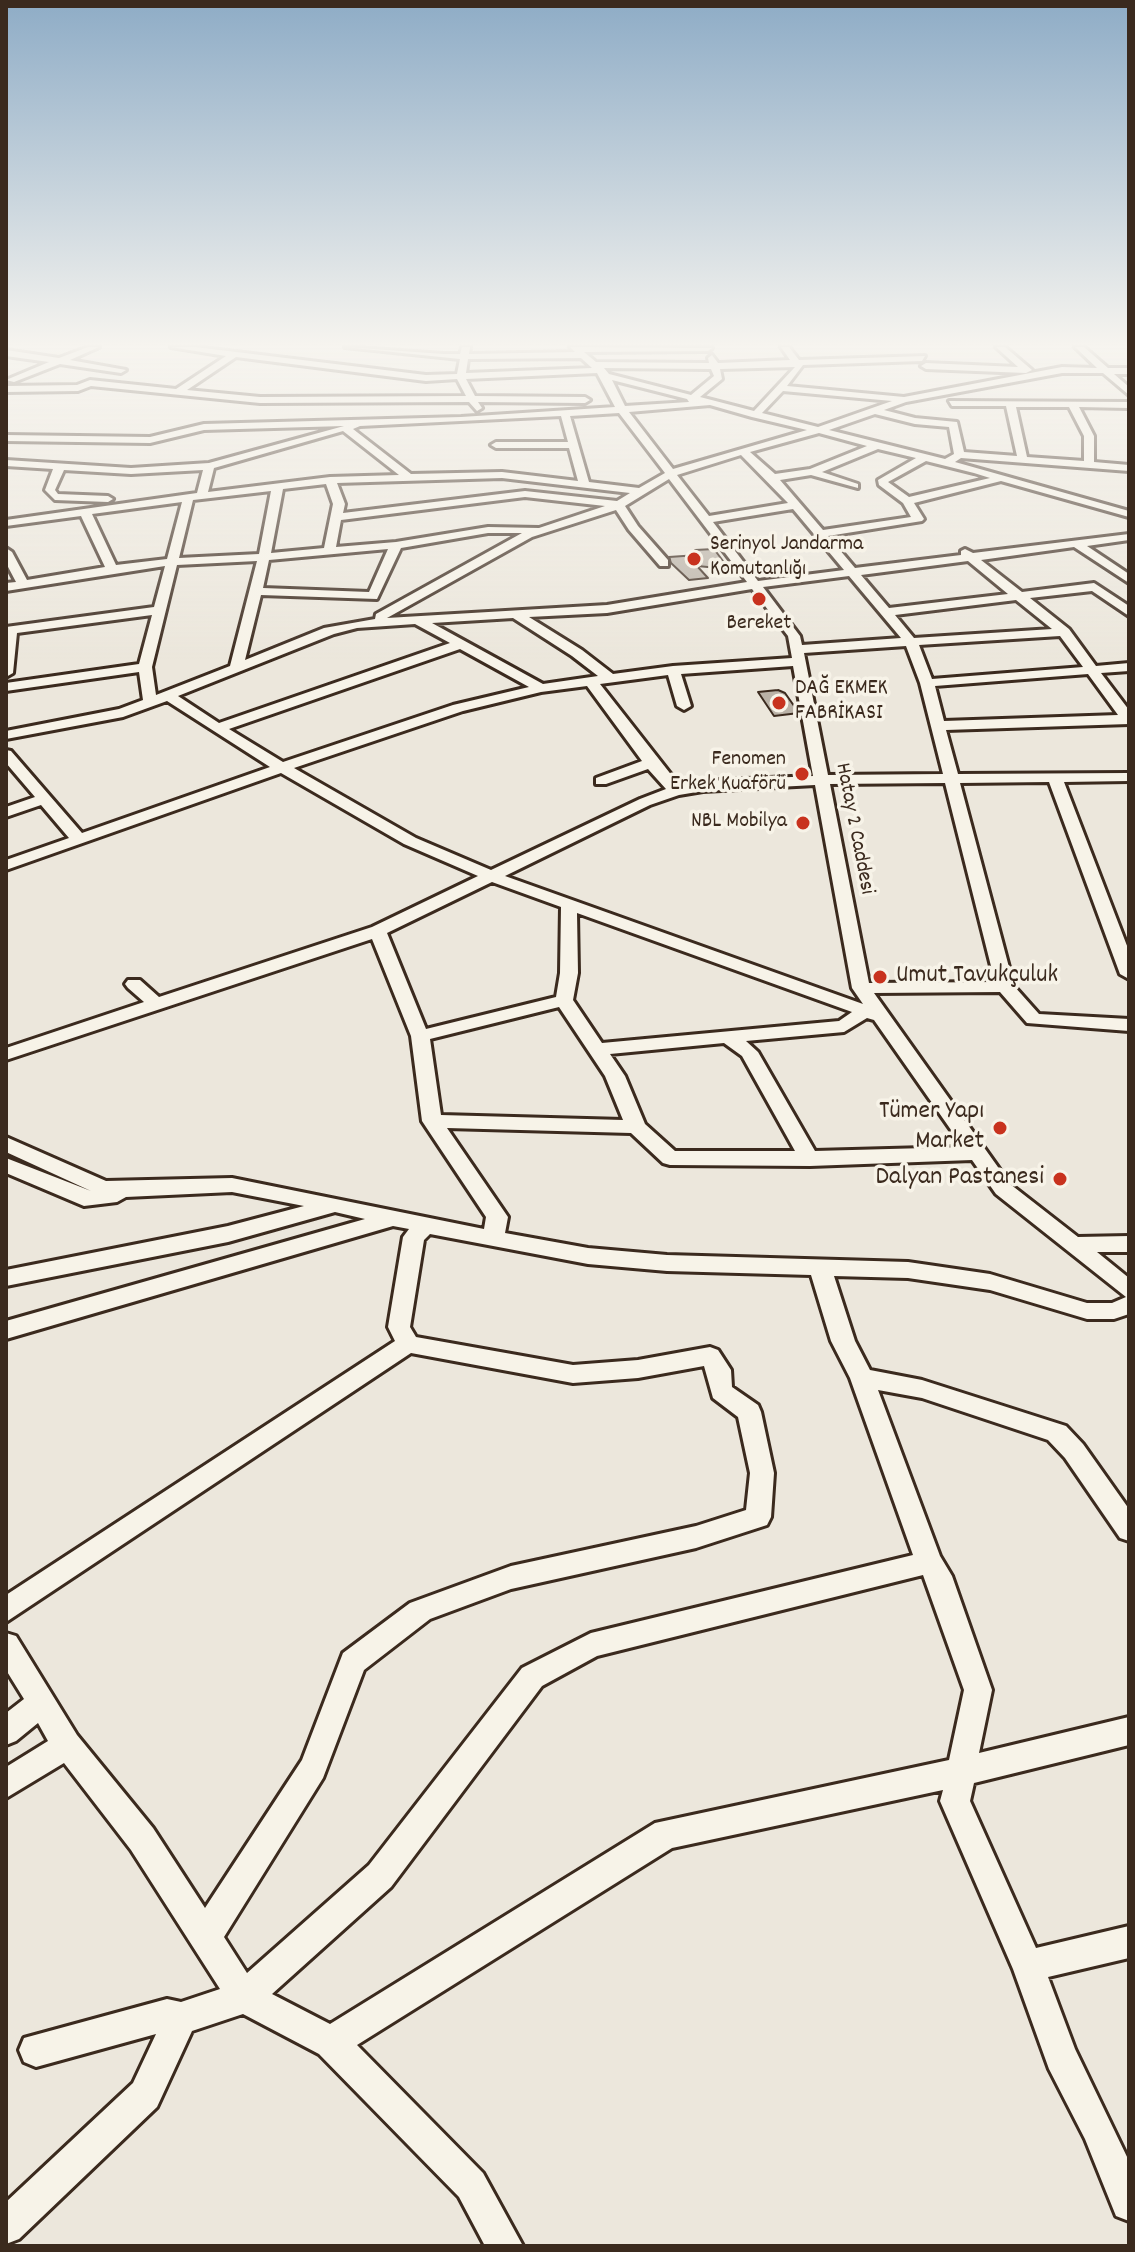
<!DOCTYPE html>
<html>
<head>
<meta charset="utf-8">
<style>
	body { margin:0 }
	#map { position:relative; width:1135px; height:2252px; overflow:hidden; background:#ece7dc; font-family:Dekko,sans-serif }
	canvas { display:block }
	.frame { position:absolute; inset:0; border:8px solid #3b2a1e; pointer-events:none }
</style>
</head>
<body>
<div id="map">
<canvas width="1135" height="2252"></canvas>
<div class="frame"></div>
</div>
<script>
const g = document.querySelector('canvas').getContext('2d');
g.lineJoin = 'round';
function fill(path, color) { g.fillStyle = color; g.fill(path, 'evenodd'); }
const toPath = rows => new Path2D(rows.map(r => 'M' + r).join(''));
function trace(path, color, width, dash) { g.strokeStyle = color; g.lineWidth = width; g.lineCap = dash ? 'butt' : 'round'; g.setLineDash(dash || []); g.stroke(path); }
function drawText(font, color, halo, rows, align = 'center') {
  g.font = font + ' Dekko,sans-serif'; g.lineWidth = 7; g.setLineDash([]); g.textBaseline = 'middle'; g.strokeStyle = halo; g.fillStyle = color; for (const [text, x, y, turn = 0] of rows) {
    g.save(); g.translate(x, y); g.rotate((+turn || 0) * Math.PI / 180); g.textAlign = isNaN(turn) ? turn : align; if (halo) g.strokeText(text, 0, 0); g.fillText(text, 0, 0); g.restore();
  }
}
const building = toPath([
	[714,549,729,569,697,566,708,578,689,580,671,563,669,557,698,555,695,550,714,549],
	[778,690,785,693,799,713,774,716,758,692,778,690]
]);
const minor = toPath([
	[88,347,99,347,70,360,126,370,121,373,60,364,14,382,6,380,49,362,6,356,6,350,59,358,88,347],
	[171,347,195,347,426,375,457,374,460,359,345,347,444,354,460,354,462,347,470,347,469,354,575,352,570,347,712,348,708,351,584,352,596,362,709,363,708,358,712,355,718,363,790,360,781,347,789,347,799,360,925,356,922,361,803,365,787,386,904,397,1062,367,1097,368,1075,347,1084,347,1108,368,1129,368,1129,374,1114,374,1129,387,1129,395,1103,373,1062,373,906,402,884,410,915,418,957,422,964,452,1017,456,1006,406,952,406,949,401,1129,402,1129,408,1079,407,1094,436,1094,462,1129,465,1129,471,961,458,955,462,1129,511,1129,517,1001,481,914,503,924,519,922,521,828,536,855,568,961,555,961,551,965,549,973,553,1129,534,1129,540,1087,546,1129,574,1129,583,1074,547,981,560,1022,592,1094,583,1129,606,1129,616,1092,591,1030,598,1069,629,1096,666,1129,663,1129,671,1101,673,1129,710,1129,724,946,730,958,774,1129,773,1129,781,1064,782,1129,951,1129,979,1120,974,1049,782,960,783,1014,986,1039,1014,1129,1019,1129,1031,1027,1023,1000,992,874,993,1010,1184,1078,1237,1129,1236,1129,1252,1097,1252,1129,1278,1129,1314,1114,1319,1087,1319,990,1290,908,1278,834,1276,855,1341,870,1370,922,1380,1066,1426,1083,1444,1129,1509,1129,1541,1120,1538,1065,1458,1048,1440,922,1398,878,1390,940,1556,952,1576,992,1690,979,1753,1129,1717,1129,1745,974,1783,970,1801,1036,1948,1129,1926,1129,1958,1048,1977,1075,2049,1129,2161,1129,2221,1116,2216,1085,2139,1049,2069,1013,1969,940,1801,943,1790,672,1848,357,2045,483,2173,523,2246,485,2246,459,2197,319,2054,243,2014,192,2031,157,2107,19,2239,6,2244,6,2202,133,2083,156,2034,36,2067,24,2062,19,2050,24,2038,167,1999,181,2002,220,1989,131,1850,64,1763,6,1798,6,1767,48,1741,38,1723,16,1741,6,1745,6,1713,24,1699,6,1670,6,1633,16,1636,77,1735,153,1828,205,1908,302,1760,343,1653,410,1603,511,1566,696,1526,746,1510,750,1473,738,1417,713,1398,704,1366,638,1378,573,1383,411,1353,6,1622,6,1595,395,1341,388,1327,403,1237,409,1229,393,1226,6,1339,6,1321,365,1219,335,1212,228,1242,6,1286,6,1270,228,1226,304,1206,232,1192,126,1197,117,1202,84,1206,6,1173,6,1158,91,1191,6,1152,6,1137,106,1181,232,1178,484,1229,486,1217,422,1121,411,1036,372,939,6,1060,6,1048,144,1002,128,988,125,984,128,980,140,980,159,997,372,927,478,876,404,844,281,773,6,870,6,860,69,838,41,805,6,817,6,807,35,797,6,763,6,750,11,751,82,833,270,767,167,701,123,717,6,739,6,731,119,709,143,700,139,672,6,691,6,683,139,664,152,615,17,633,13,673,6,677,6,627,154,607,165,566,6,591,6,583,16,582,6,563,6,548,12,552,27,580,105,567,81,516,6,526,6,520,197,493,203,470,131,474,64,470,55,490,58,494,108,496,113,499,108,502,55,500,45,490,53,469,6,466,6,460,131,468,209,463,344,426,204,430,150,443,6,441,6,435,150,437,204,424,461,417,615,407,597,373,466,379,475,396,585,397,590,400,585,403,478,402,482,408,477,411,469,402,260,403,91,386,78,391,6,392,6,386,77,385,90,380,176,389,226,356,171,347],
	[236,357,426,381,457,379,466,396,260,397,187,390,236,357],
	[581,358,592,368,466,373,468,359,581,358],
	[795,367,754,411,700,397,722,379,720,369,795,367],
	[604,368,711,369,714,376,691,395,609,374,604,368],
	[612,380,687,399,689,402,625,406,612,380],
	[783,391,892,401,818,427,762,413,783,391],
	[710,405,752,417,807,430,673,469,629,412,710,405],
	[1016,407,1069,407,1084,436,1084,461,1027,457,1016,407],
	[619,413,665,473,639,488,589,482,570,416,619,413],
	[875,414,915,424,949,427,954,454,945,459,829,430,875,414],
	[561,416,568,442,496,442,491,445,496,448,569,448,578,481,502,472,411,474,353,429,360,426,561,416],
	[343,431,399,475,330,477,208,492,214,468,343,431],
	[819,433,867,446,810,469,775,474,750,452,819,433],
	[878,449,916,458,878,480,879,485,903,503,911,517,823,530,780,480,811,475,858,488,858,484,822,472,878,449],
	[741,455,788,503,709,516,677,475,741,455],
	[926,461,974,473,990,478,909,497,888,482,926,461],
	[502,478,630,493,617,501,525,491,343,513,345,504,337,483,502,478],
	[669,479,747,582,607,605,387,618,532,537,616,510,629,530,660,566,668,566,668,560,638,526,625,506,669,479],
	[326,484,333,504,324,548,271,553,283,489,326,484],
	[271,491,259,554,179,558,193,500,271,491],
	[525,497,605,506,539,528,488,527,396,542,336,547,341,520,525,497],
	[182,502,167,559,116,565,92,514,182,502],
	[793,509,844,570,758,581,713,522,793,509],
	[488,533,522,533,376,614,375,619,324,628,245,660,261,595,377,599,401,548,488,533],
	[388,549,369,592,263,588,269,560,388,549],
	[257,561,230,666,156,695,152,667,177,565,257,561],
	[968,561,1008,594,889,608,861,575,968,561],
	[849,576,901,638,802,645,800,636,763,587,849,576],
	[752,589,788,636,792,658,673,666,613,674,582,650,529,617,607,613,752,589],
	[1016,600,1052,629,914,638,895,615,1016,600],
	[513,618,572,656,598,676,543,684,432,623,513,618],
	[415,624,450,643,219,723,178,696,334,634,357,628,415,624],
	[1060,636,1083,667,932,679,919,645,1060,636],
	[906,646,920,683,943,774,828,775,804,653,906,646],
	[460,649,529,687,453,705,283,762,229,729,460,649],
	[793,666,813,776,703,781,680,786,600,684,668,675,677,706,684,710,691,706,681,674,793,666],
	[1088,674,1118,715,944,721,935,686,1088,674],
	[587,686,642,761,596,778,596,784,606,784,648,769,666,789,640,799,491,870,416,838,294,768,463,711,541,692,587,686],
	[945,783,995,982,869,983,830,784,945,783],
	[815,785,852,988,863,1004,505,876,650,805,679,795,703,791,815,785],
	[492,882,561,907,560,973,556,997,426,1029,387,933,492,882],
	[577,913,852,1012,839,1021,602,1043,573,1000,578,973,577,913],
	[559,1007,605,1076,623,1120,441,1115,430,1039,559,1007],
	[867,1018,874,1020,963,1147,815,1151,758,1052,746,1041,844,1032,867,1018],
	[724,1043,742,1056,795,1151,675,1151,645,1124,625,1076,610,1054,724,1043],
	[447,1128,631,1133,663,1163,670,1165,810,1166,972,1160,996,1194,1126,1297,1112,1303,1087,1303,990,1274,908,1262,667,1255,588,1248,505,1233,508,1217,447,1128],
	[430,1234,588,1264,667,1271,811,1275,831,1341,850,1378,913,1555,591,1633,522,1668,369,1865,247,1973,224,1937,323,1778,364,1670,430,1619,511,1589,696,1548,767,1525,771,1517,774,1473,761,1412,758,1405,732,1387,731,1370,718,1350,710,1347,638,1360,573,1365,416,1337,410,1327,424,1240,430,1234],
	[923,1575,964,1690,949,1760,655,1823,330,2024,272,1994,391,1887,542,1686,597,1656,923,1575],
	[996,347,1005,347,1032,370,1026,373,926,369,921,366,926,363,1018,367,996,347]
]);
const markers = [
	[694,559,8,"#c8321e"],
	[759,599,8,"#c8321e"],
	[779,703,8,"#c8321e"],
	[802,774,8,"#c8321e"],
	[803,823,8,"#c8321e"],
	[880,977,8,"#c8321e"],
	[1000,1128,8,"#c8321e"],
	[1060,1179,8,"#c8321e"]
];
const farPoinames = [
	["Serinyol Jandarma",710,546],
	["Komutanlığı",710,571],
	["Bereket",759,625,"center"],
	["DAĞ EKMEK",795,690],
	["FABRİKASI",795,715],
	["Fenomen",786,761,"right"],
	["Erkek Kuaförü",786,786,"right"],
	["NBL Mobilya",787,823,"right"]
];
const farStreetnames = [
	["Hatay 2 Caddesi",853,829,79]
];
const poiNames = [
	["Umut Tavukçuluk",896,977,"left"],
	["Tümer Yapı",984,1113],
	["Market",984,1143],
	["Dalyan Pastanesi",1044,1179]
];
fill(building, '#bab2a7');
trace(building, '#3b2a1e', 2);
trace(minor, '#3b2a1e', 6);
fill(minor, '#f7f3e8');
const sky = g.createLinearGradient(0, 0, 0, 662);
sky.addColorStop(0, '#8eacc6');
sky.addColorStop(0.52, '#f6f4ef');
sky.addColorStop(1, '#f6f4ef00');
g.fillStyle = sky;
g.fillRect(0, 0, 1135, 662);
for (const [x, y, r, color] of markers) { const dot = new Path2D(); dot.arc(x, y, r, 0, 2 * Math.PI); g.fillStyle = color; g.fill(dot); trace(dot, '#f7f3e8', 3); }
drawText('22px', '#3b2a1e', '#f7f3e8', farPoinames, 'left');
drawText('22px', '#3b2a1e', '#f7f3e8', farStreetnames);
drawText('26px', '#3b2a1e', '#f7f3e8', poiNames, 'right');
</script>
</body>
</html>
